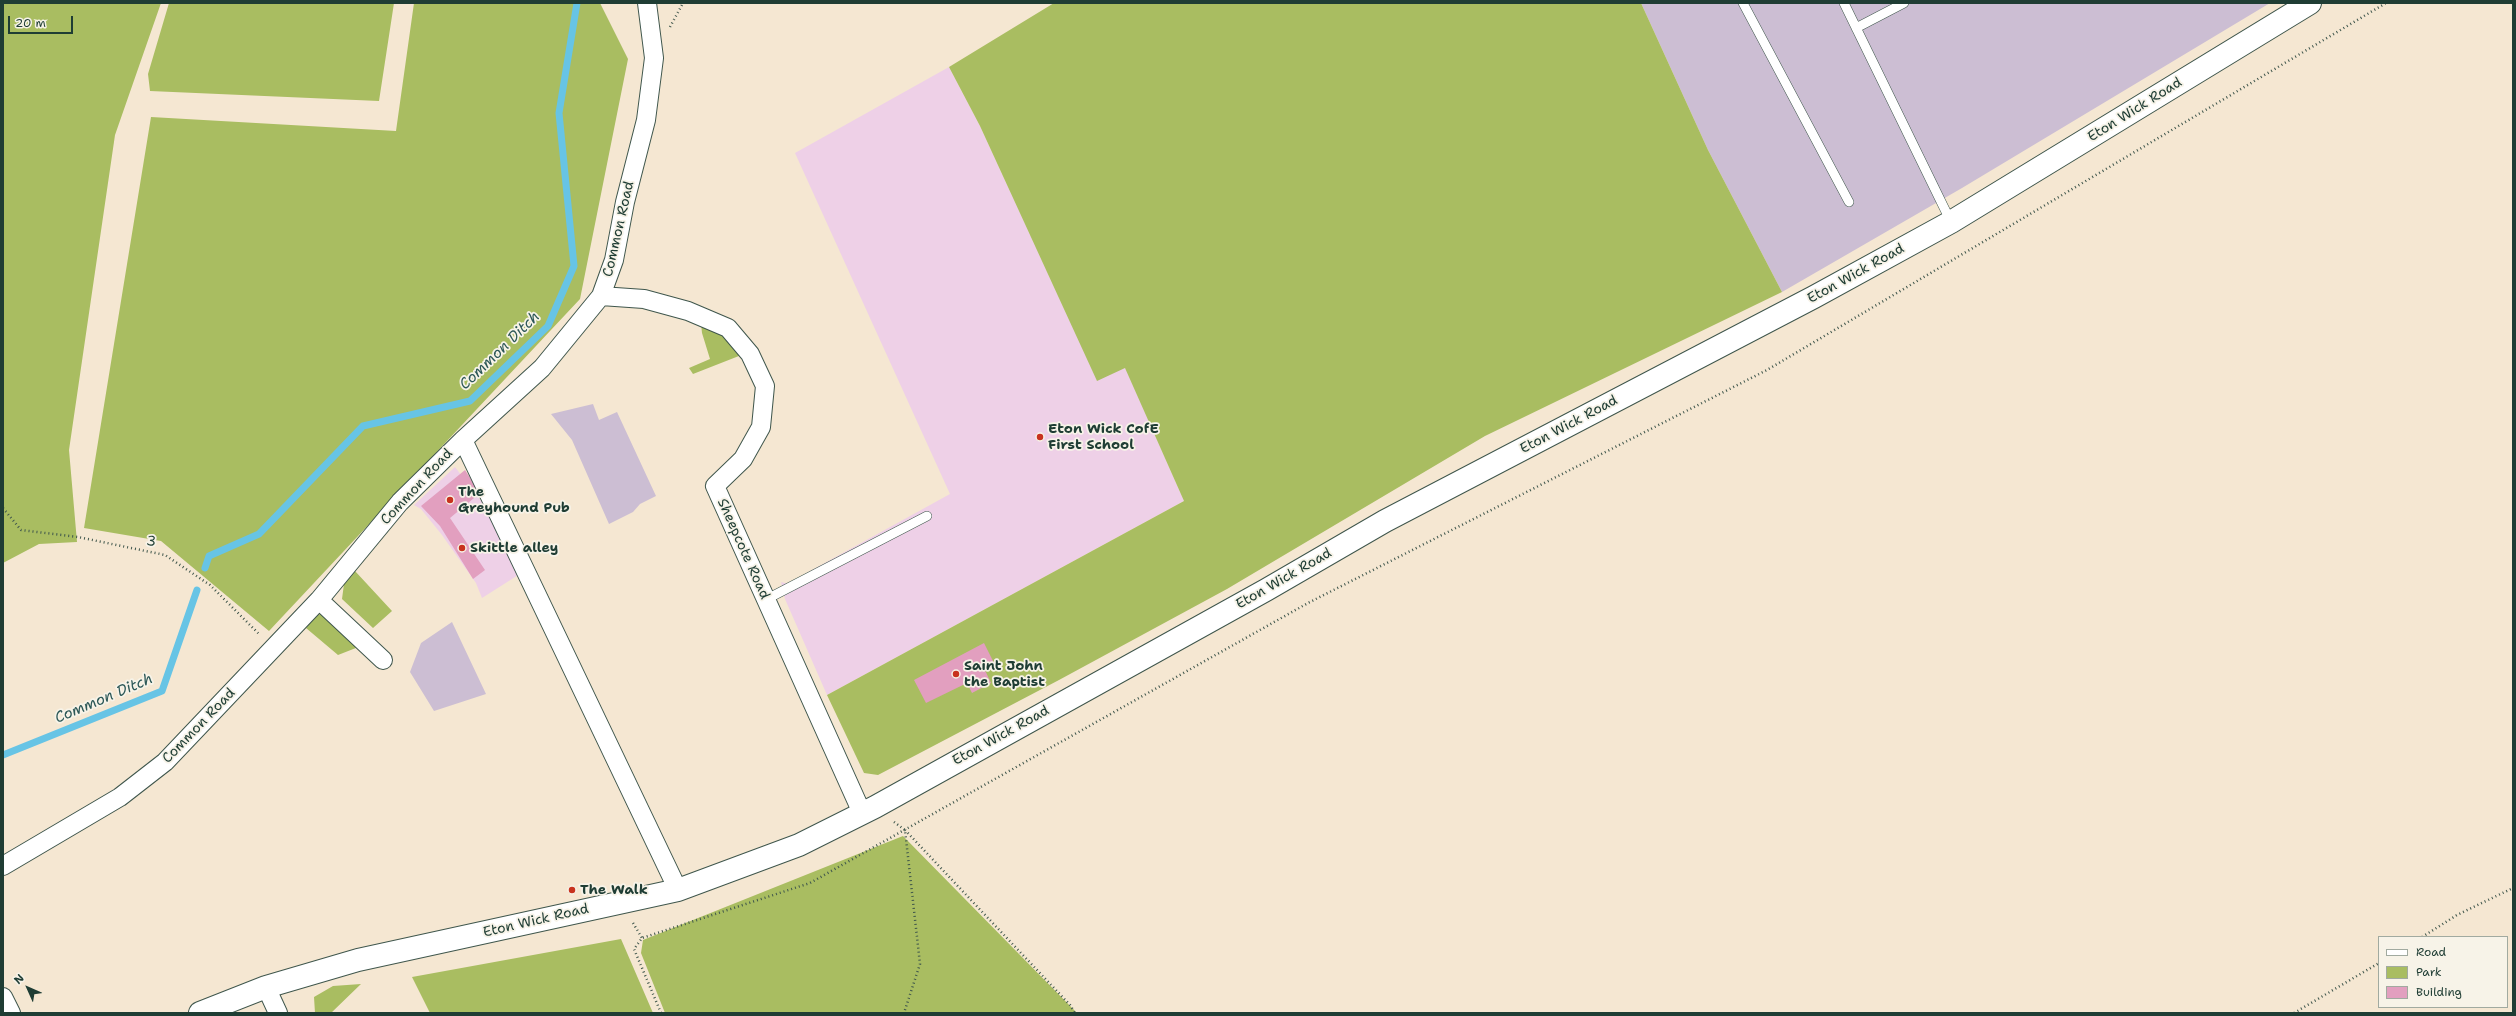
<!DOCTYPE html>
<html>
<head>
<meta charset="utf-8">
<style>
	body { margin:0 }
	#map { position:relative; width:2516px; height:1016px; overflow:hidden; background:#f5e7d2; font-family:"Shantell Sans",sans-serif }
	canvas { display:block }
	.frame { position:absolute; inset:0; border:4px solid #1f3d34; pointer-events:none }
	.legend { position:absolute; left:2378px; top:936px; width:130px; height:72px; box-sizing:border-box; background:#f7f3e8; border:1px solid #a1aaa0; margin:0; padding:5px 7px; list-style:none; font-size:12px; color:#1f3d34 }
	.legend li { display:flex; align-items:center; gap:8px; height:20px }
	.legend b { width:20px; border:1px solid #a1aaa0 }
	.north { position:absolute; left:8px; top:968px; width:40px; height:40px; -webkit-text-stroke:3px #f7f3e8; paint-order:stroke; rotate:315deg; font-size:11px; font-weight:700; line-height:16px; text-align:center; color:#1f3d34 }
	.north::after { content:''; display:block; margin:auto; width:14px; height:18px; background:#1f3d34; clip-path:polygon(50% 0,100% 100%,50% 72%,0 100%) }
	.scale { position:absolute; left:8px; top:16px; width:65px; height:18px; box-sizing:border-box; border:2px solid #1f3d34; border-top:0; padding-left:5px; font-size:12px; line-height:14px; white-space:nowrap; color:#1f3d34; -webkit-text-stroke:3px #f7f3e8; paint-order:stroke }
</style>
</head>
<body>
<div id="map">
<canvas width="2516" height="1016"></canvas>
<div class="frame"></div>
<ul class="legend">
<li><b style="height:5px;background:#fff"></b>Road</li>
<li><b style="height:11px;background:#a9bd61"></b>Park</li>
<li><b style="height:11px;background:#e29fbf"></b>Building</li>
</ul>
<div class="north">N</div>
<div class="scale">20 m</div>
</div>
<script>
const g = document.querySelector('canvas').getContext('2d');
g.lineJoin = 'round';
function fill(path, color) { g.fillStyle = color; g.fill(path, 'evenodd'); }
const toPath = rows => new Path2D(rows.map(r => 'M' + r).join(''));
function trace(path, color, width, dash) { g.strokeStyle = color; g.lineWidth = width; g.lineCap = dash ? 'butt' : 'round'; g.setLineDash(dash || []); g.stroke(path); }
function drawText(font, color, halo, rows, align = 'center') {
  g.font = font + ' "Shantell Sans",sans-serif'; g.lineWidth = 3.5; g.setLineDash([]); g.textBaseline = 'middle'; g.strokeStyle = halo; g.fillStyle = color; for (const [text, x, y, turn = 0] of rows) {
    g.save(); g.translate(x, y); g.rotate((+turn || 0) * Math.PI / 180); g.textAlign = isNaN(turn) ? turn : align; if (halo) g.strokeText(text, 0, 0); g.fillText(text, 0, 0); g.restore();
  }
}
const built = toPath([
	[949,67,980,126,1097,380,1125,367,1184,501,827,695,785,599,781,582,793,585,792,581,950,494,795,153],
	[455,467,482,502,523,572,482,598,476,583,442,535,421,509,414,505]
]);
const industrial = toPath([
	[1641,3,2270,3,1962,188,1782,292,1708,150],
	[593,404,599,420,617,412,656,496,640,504,633,512,609,524,572,440,551,414],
	[452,622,486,694,434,711,410,672,421,643]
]);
const green = toPath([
	[3,3,161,3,115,135,69,450,77,542,39,544,3,563],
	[169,3,394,3,379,101,150,91,148,74],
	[414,3,600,3,628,59,580,299,269,631,161,541,84,528,151,117,396,131],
	[1054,3,1641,3,1708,150,1782,292,1485,436,1227,589,1059,680,878,775,864,773,827,695,1184,501,1125,368,1097,381,980,126,949,67],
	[706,320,744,354,693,374,689,368,710,359,702,333,701,323],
	[355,571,392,611,373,628,342,599,344,584],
	[333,612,361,646,338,655,306,628,316,615],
	[903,836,1077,1013,665,1013,641,953,643,940],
	[621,939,653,1013,430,1013,412,977],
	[361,984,331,1013,315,1013,314,997,333,986]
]);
const stream = toPath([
	[205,568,209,556,259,534,363,426,470,401,548,326,574,266,559,113,577,3],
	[3,755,162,691,197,590]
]);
const building = toPath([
	[465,470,480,493,450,518,485,570,473,579,440,526,421,506],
	[984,643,994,663,984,668,991,683,972,693,967,683,926,703,914,680]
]);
const path = toPath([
	[670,27,683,3],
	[3,508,21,530,78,537,165,555,210,585,260,635],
	[894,822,905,830,920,964,904,1013],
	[905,830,1070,1005,1075,1013],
	[633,923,642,938],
	[2422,937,2457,915,2513,888],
	[661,1013,634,949,642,938,810,883,1308,603,1767,370,2386,3],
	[2294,1013,2379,963]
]);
const service = toPath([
	[1743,3,1849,202],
	[1844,3,1951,222],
	[1856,28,1904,3],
	[765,600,927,516]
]);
const minor = toPath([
	[601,296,644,299,688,311,728,328,750,354,765,386,761,427,743,459,715,486,862,813],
	[463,440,678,890],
	[319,600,383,660],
	[3,866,120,797,165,762,319,600,400,502,463,440,542,368,601,296,614,260,625,202,646,120,654,58,647,3],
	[266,987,278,1013],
	[3,997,11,1013]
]);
const secondary = toPath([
	[200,1013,266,987,358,960,678,890,799,845,875,807,1266,590,1385,521,1814,297,1951,222,2310,3]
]);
const markers = [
	[1040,437,4,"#c8321e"],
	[450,500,4,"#c8321e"],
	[462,548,4,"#c8321e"],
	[956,674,4,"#c8321e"],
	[572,890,4,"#c8321e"]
];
const streetNames = [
	["Eton Wick Road",2135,110,-32],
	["Common Road",619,229,-77],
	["Eton Wick Road",1856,274,-29],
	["Eton Wick Road",1569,425,-28],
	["Common Road",417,487,-47],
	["3",151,542,12],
	["Sheepcote Road",743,549,66],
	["Eton Wick Road",1284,579,-30],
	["Common Road",199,726,-46],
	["Eton Wick Road",1001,736,-29],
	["Eton Wick Road",536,921,-13]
];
const poiNames = [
	["Eton Wick CofE",1048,429],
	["First School",1048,445],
	["The",458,492],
	["Greyhound Pub",458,508],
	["Skittle alley",470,548],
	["Saint John",964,666],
	["the Baptist",964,682],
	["The Walk",580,890]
];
const waterNames = [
	["Common Ditch",500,351,-44],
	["Common Ditch",104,699,-23]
];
fill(built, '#eed0e7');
fill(industrial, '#ccbed3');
fill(green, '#a9bd61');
trace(stream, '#67c4e5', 7);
fill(building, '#e29fbf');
trace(service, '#3f564c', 10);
trace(minor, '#3f564c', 20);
trace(secondary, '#3f564c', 24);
trace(path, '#3f564c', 2.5, [1, 3]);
trace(service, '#fff', 9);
trace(minor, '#fff', 18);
trace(secondary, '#fff', 22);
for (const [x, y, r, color] of markers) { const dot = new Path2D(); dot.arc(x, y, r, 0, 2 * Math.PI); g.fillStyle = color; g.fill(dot); trace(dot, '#f7f3e8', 1.5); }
drawText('14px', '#1f3d34', '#f7f3e8', streetNames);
drawText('bold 14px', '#1f3d34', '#f7f3e8', poiNames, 'left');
drawText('italic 15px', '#2d5857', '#f7f3e8', waterNames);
</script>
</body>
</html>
